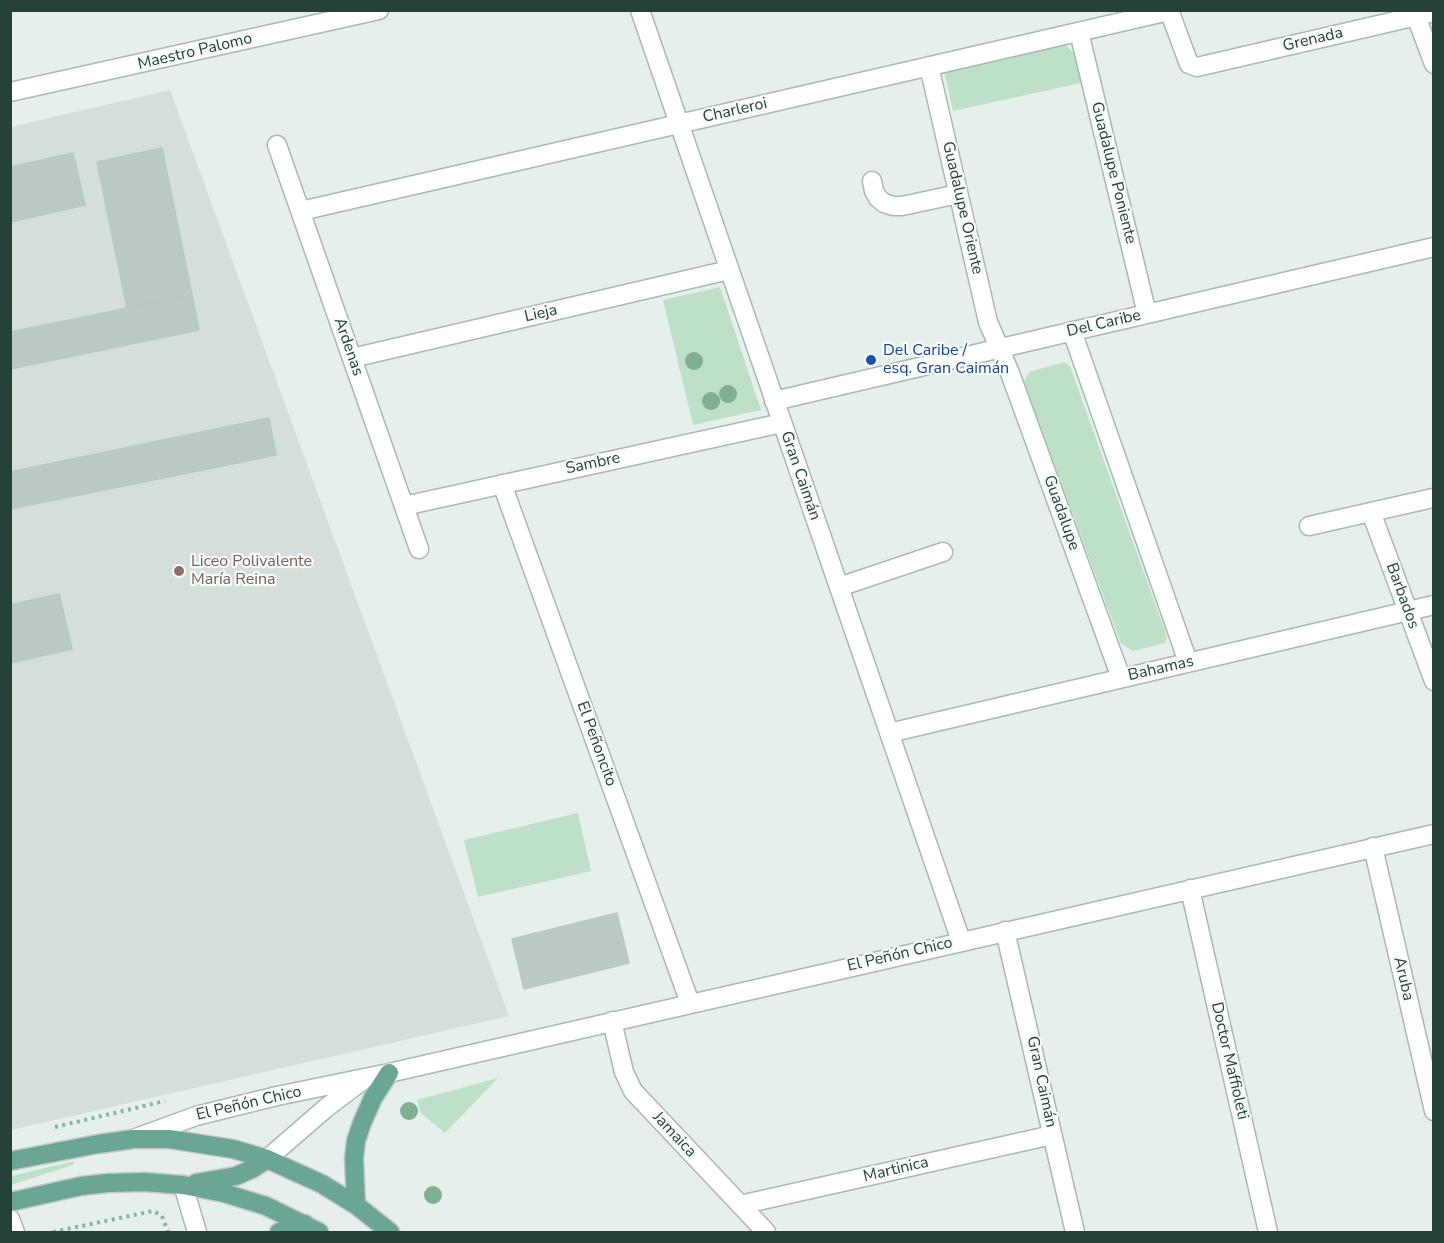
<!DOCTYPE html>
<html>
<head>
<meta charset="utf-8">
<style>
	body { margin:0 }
	#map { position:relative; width:1444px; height:1243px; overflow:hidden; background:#e6efeb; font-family:"Nunito Sans",sans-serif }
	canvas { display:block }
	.frame { position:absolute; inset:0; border:12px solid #24423a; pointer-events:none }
</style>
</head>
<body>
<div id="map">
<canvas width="1444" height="1243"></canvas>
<div class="frame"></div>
</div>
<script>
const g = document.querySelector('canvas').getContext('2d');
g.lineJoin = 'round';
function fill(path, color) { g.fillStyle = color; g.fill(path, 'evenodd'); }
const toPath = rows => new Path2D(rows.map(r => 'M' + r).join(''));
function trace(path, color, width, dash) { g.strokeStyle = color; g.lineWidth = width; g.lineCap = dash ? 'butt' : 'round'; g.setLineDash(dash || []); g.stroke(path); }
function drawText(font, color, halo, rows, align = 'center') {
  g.font = font + ' "Nunito Sans",sans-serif'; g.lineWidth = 4.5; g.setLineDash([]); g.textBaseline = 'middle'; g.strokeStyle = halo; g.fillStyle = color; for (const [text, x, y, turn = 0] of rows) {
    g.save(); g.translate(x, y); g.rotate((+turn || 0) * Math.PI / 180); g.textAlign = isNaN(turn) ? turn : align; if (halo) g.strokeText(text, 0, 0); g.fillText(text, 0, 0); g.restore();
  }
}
const built = toPath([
	[170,90,509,1016,11,1130,10,127]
]);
const green = toPath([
	[1065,44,1074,54,1081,83,953,111,944,71],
	[720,287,761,410,693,425,663,300],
	[1064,362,1070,366,1167,637,1165,643,1133,651,1121,644,1024,382,1029,372],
	[578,813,591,871,478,897,464,840],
	[498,1078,445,1133,421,1113,417,1100],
	[74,1161,73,1165,11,1185,11,1176]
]);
const building = toPath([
	[162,148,192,295,127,308,97,162,162,148],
	[73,153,85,205,10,222,10,167,73,153],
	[192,295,199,330,10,369,10,332,192,295],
	[269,418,276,455,10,509,10,472,269,418],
	[59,594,72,649,10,663,10,605,59,594],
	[617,913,629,963,524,989,512,939,617,913]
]);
const path = toPath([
	[55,1127,165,1101],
	[53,1232,153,1211,162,1216,168,1232]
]);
const minor = toPath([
	[640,10,961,941],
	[1169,10,1189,64,1197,67,1434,12],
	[1416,16,1434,64],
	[1079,32,1147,314],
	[929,66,988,322,1010,373,1121,678],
	[10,92,379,10],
	[277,145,419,549],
	[872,181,874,191,878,198,884,203,893,206,902,206,958,194],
	[301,211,1169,11],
	[1072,331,1188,662],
	[352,358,729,270],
	[774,401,1434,247],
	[502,484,690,1003],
	[404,506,782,423],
	[1371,512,1434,681],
	[1309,526,1433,498],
	[839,587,943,552],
	[889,733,1434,605],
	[1373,847,1434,1111],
	[1190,889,1268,1232],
	[1005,931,1075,1232],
	[612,1021,624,1072,633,1091,766,1232],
	[136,1138,196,1116,277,1096,389,1073,1434,834],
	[267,1159,326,1108,363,1080],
	[183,1185,197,1232],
	[740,1205,1052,1135],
	[10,1219,15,1232]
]);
const major = toPath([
	[10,1161,98,1144,134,1139,169,1139,233,1149,267,1159,322,1184,356,1205,390,1232],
	[196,1183,236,1176,252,1169,267,1159],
	[10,1202,81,1186,108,1183,144,1182,183,1185,224,1193,266,1206,319,1232],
	[356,1205,354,1158,356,1141,362,1123,373,1098,389,1073],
	[279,1232,305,1224]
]);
const trees = [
	[694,361],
	[728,394],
	[711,401],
	[409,1111],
	[433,1195]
];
const markers = [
	[871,360,6,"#1a4fb4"],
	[179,571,6,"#8d6e63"]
];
const streetNames = [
	["Grenada",1313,40,-13],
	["Maestro Palomo",195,52,-13],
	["Charleroi",735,111,-13],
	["Guadalupe Poniente",1113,173,76],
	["Guadalupe Oriente",962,208,77],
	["Lieja",541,314,-13],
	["Del Caribe",1104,324,-13],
	["Ardenas",348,347,71],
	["Sambre",593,464,-12],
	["Gran Caimán",800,476,71],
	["Guadalupe",1061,513,70],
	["Barbados",1402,596,70],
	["Bahamas",1161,669,-13],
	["El Peñoncito",596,744,70],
	["El Peñón Chico",900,955,-13],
	["Aruba",1403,979,77],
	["Doctor Maffioleti",1229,1061,77],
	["Gran Caimán",1041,1082,78],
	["El Peñón Chico",249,1104,-13],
	["Jamaica",674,1135,47],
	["Martinica",896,1170,-13]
];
const transitNames = [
	["Del Caribe /",883,351],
	["esq. Gran Caimán",883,369]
];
const educationNames = [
	["Liceo Polivalente",191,562],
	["María Reina",191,580]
];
fill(built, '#d4dfda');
fill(green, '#bfe0c8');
fill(building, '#bbcac4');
trace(building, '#b8c9c2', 1.5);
trace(minor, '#a8b8b2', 21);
trace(major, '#c2cac8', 21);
trace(path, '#86b3a5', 4, [3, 4.5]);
trace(minor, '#fff', 18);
trace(major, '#6aa596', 18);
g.fillStyle = '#80af93';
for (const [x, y] of trees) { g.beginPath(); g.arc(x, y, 9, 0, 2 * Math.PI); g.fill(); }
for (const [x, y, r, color] of markers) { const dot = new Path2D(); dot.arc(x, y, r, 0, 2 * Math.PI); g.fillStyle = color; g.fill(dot); trace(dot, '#f7fbf9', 2); }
drawText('16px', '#24423a', '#f7fbf9', streetNames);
drawText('16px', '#164399', '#f7fbf9', transitNames, 'left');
drawText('16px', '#785e54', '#f7fbf9', educationNames, 'left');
</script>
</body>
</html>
